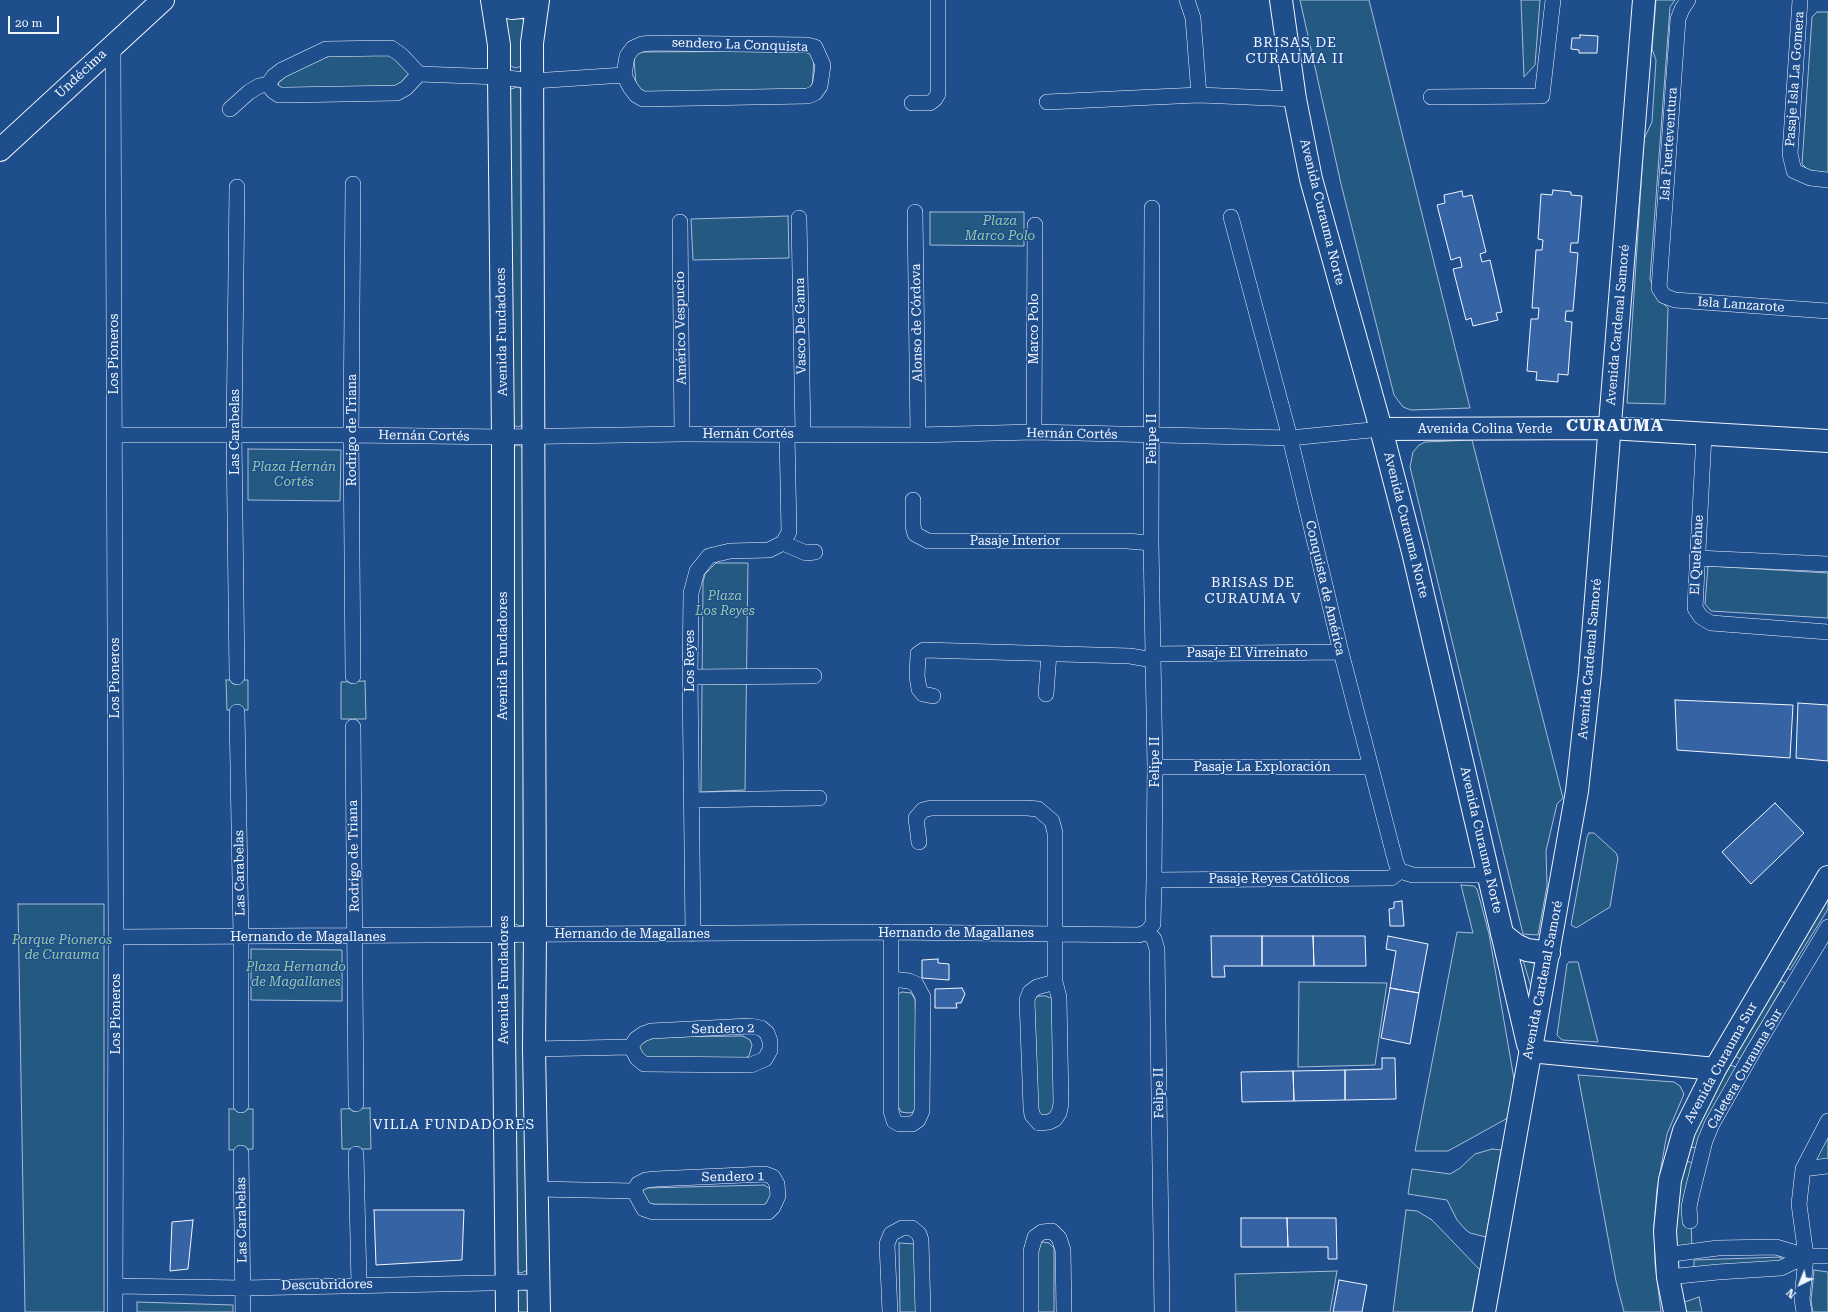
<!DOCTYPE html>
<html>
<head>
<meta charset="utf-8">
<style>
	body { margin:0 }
	#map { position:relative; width:1828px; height:1312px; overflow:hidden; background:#1f4e8c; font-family:"Roboto Serif",serif }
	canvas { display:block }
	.north { position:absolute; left:1780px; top:1264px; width:40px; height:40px; -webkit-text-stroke:3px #1f4e8c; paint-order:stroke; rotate:223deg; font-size:11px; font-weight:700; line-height:16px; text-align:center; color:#f2f6ff }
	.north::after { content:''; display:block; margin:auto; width:14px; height:18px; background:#f2f6ff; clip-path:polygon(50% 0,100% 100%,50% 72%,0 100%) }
	.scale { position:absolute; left:8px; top:16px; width:51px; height:18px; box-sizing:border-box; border:2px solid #f2f6ff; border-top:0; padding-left:5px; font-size:12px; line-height:14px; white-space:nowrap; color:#f2f6ff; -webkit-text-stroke:3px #1f4e8c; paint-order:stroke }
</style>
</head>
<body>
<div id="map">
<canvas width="1828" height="1312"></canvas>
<div class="north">N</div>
<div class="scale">20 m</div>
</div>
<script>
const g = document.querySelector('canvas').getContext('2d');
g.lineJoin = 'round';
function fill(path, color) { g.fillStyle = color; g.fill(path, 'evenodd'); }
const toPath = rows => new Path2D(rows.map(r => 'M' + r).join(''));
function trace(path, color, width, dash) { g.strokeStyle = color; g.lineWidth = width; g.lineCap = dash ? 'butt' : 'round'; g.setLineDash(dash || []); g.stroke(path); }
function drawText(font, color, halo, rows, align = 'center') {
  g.font = font + ' "Roboto Serif",serif'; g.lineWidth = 3; g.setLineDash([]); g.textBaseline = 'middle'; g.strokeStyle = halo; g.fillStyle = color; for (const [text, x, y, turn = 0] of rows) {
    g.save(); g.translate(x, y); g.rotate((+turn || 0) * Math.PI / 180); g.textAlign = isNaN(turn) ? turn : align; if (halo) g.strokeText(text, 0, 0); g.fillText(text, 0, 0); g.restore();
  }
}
const green = toPath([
	[1300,0,1369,0,1470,408,1411,410,1403,407,1394,395,1341,184,1300,0],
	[1521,0,1540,0,1535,65,1524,77,1521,0],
	[1656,0,1675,0,1670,7,1650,279,1659,299,1668,308,1665,404,1627,403,1644,139,1652,122,1656,60,1652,49,1656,0],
	[1817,12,1828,12,1828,173,1809,171,1802,164,1812,17,1817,12],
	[516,16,526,21,526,65,515,68,505,63,505,18,516,16],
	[803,51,810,52,814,59,812,90,644,93,636,85,634,58,639,52,803,51],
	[388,54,395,56,410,73,402,84,392,89,280,88,278,85,279,82,298,66,317,59,337,55,388,54],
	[517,87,526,90,527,423,518,427,508,423,508,90,517,87],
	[930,212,1024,212,1024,246,930,245,930,212],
	[788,216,789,258,693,260,691,219,788,216],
	[1472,440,1563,798,1557,804,1546,851,1547,886,1538,935,1523,934,1410,467,1413,452,1419,445,1425,442,1472,440],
	[518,445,527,449,529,923,520,926,510,922,507,449,518,445],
	[248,449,341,450,340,501,248,500,248,449],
	[716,563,748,563,745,790,701,792,703,582,705,574,716,563],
	[1708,566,1828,573,1828,618,1711,611,1705,604,1708,566],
	[226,680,248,680,248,710,227,710,226,680],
	[365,681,366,719,341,719,341,682,365,681],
	[1589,833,1594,833,1616,853,1618,858,1610,907,1576,928,1571,925,1587,837,1589,833],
	[1461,885,1474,886,1477,889,1489,934,1514,1079,1509,1115,1506,1119,1448,1151,1415,1151,1457,932,1473,933,1461,885],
	[1828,897,1828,909,1790,970,1786,967,1828,897],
	[18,904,104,904,104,1312,25,1312,18,904],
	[520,941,529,945,530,1269,521,1273,512,1269,510,944,520,941],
	[251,949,342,950,342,1001,251,1000,251,949],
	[1523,960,1536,964,1531,987,1523,960],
	[1569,962,1578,962,1598,1042,1562,1040,1557,1035,1567,964,1569,962],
	[1779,980,1785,983,1740,1059,1735,1056,1779,980],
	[1299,982,1387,983,1375,1065,1298,1067,1299,982],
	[902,992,911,993,915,999,918,1105,913,1112,909,1113,901,1112,897,1104,896,995,902,992],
	[1037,996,1046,996,1053,999,1055,1113,1043,1117,1038,1113,1034,1001,1037,996],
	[743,1036,750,1040,752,1045,749,1056,745,1058,646,1058,640,1055,639,1043,646,1037,743,1036],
	[1730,1065,1736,1067,1696,1148,1690,1147,1698,1125,1730,1065],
	[1578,1075,1674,1082,1680,1086,1684,1094,1667,1134,1657,1189,1654,1225,1655,1264,1661,1312,1624,1312,1616,1281,1578,1075],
	[370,1108,371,1149,342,1149,341,1109,370,1108],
	[229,1109,253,1109,253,1149,229,1150,229,1109],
	[1828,1134,1828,1162,1812,1162,1828,1134],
	[1492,1149,1501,1150,1486,1237,1470,1233,1465,1229,1457,1220,1447,1200,1408,1194,1412,1169,1450,1174,1460,1168,1475,1154,1492,1149],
	[1687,1161,1692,1163,1691,1224,1692,1247,1677,1248,1674,1223,1678,1192,1687,1161],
	[764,1185,772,1190,771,1201,764,1205,646,1204,642,1192,646,1188,764,1185],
	[1406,1210,1417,1211,1432,1220,1480,1270,1472,1312,1393,1312,1406,1210],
	[1042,1242,1049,1243,1054,1248,1054,1312,1038,1312,1038,1247,1042,1242],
	[899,1243,915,1244,917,1312,900,1312,899,1243],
	[1781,1257,1781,1264,1694,1268,1694,1260,1781,1257],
	[1814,1270,1828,1272,1828,1312,1813,1312,1811,1301,1814,1270],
	[1337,1271,1330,1312,1236,1312,1235,1274,1337,1271],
	[520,1290,530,1291,530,1312,513,1312,512,1293,520,1290],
	[1699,1297,1702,1312,1684,1312,1682,1303,1699,1297],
	[137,1302,233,1305,233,1312,137,1312,137,1302]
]);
const building = toPath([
	[1580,35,1598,36,1597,53,1579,53,1579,50,1571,49,1572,38,1580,38,1580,35],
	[1553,190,1571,192,1571,195,1582,196,1578,243,1571,243,1570,252,1578,253,1573,311,1566,311,1565,321,1572,322,1568,375,1558,374,1558,382,1536,380,1537,372,1527,371,1531,319,1538,319,1539,308,1532,308,1536,250,1542,250,1543,240,1538,239,1541,194,1552,195,1553,190],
	[1462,191,1463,197,1472,195,1486,252,1480,254,1482,262,1490,260,1502,312,1496,313,1498,320,1473,326,1471,318,1466,320,1453,269,1462,267,1460,257,1451,260,1437,205,1445,203,1444,195,1462,191],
	[1675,700,1793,705,1790,758,1677,750,1675,700],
	[1798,703,1828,705,1828,761,1796,758,1798,703],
	[1775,803,1804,833,1751,884,1722,852,1775,803],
	[1402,901,1404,926,1390,926,1389,909,1394,908,1394,902,1402,901],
	[1211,936,1262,936,1262,966,1224,966,1225,977,1212,977,1211,936],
	[1262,936,1313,936,1314,966,1262,966,1262,936],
	[1313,936,1365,936,1366,966,1314,966,1313,936],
	[1388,936,1428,944,1419,993,1390,988,1396,951,1386,949,1388,936],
	[938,959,938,963,949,964,949,980,922,978,922,960,938,959],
	[962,988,965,994,961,1003,956,1003,957,1008,935,1008,935,989,962,988],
	[1390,988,1419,993,1410,1044,1381,1038,1390,988],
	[1382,1058,1395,1058,1396,1099,1345,1100,1345,1070,1382,1069,1382,1058],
	[1345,1070,1345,1100,1294,1101,1293,1071,1345,1070],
	[1293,1071,1294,1101,1242,1102,1241,1072,1293,1071],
	[374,1210,464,1210,462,1260,376,1265,374,1210],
	[1241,1218,1287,1218,1288,1247,1241,1247,1241,1218],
	[1287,1218,1336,1218,1337,1259,1328,1259,1328,1247,1288,1247,1287,1218],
	[193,1220,188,1269,170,1271,172,1222,193,1220],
	[1339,1280,1367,1285,1362,1312,1333,1312,1339,1280]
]);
const street = toPath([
	[1187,0,1193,18,1199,95],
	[1688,0,1682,9,1678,19,1659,288,1664,296,1675,300,1828,311],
	[1800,0,1790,154,1794,171,1810,178,1828,180],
	[652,43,807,45,815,47,823,65,820,86,815,93,808,96,643,99,636,95,630,87,624,75,627,56,633,48,642,44,652,43],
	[113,45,116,937,115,1312],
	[391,48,401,55,419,74,406,88,397,93,288,95,279,95,273,91,268,84,274,76,282,70,326,49,391,48],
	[419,74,499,77,533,81,624,75],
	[1431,97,1542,96,1553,0],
	[1047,102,1199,95,1295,99],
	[912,103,930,103,935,99,938,94,938,0],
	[230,109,249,92,259,86,268,84],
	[353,184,351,435,353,676],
	[237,187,234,435,237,677],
	[1152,208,1151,543,1155,767,1154,880,1153,924,1147,932,1154,939,1157,949,1162,1312],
	[915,212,918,435],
	[1231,217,1290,438,1341,652,1396,863,1400,871,1413,875,1489,875],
	[799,218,803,434],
	[680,222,682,434],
	[1034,432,1035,225],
	[114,435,351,435,503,437,682,434,918,435,1034,432,1290,438,1381,429],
	[1704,435,1695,608,1701,617,1711,623,1828,632],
	[913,500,913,526,915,534,928,541,1127,541,1151,543],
	[783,543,806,553,815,552],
	[1697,558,1828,564],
	[1153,654,1341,652],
	[690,677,814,676],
	[1046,694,1049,654],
	[933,696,923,694,919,689,917,676,918,654,924,650,1130,656,1153,660],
	[237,712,241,937,241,1105],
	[353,727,356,1104],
	[1155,767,1370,767],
	[692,800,819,798],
	[919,842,916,818,923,810,931,808,1027,808,1038,809,1052,821,1055,833,1055,982,1059,997,1061,1104,1059,1113,1055,1119,1049,1122,1039,1123,1032,1115,1031,1108,1027,1000,1030,992,1037,987,1055,982],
	[1154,880,1391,878,1400,871],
	[891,932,891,1111,894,1121,899,1124,912,1124,918,1120,922,1111,923,997,916,984,909,981,892,979],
	[693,934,690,677,691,593,697,571,709,556,730,551,769,550,783,543,789,532,787,434],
	[116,937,891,932,1139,935,1147,932],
	[750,1026,761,1028,767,1033,770,1041,770,1050,765,1059,751,1065,644,1064,637,1058,631,1047,636,1039,643,1034,651,1031,750,1026],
	[534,1049,631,1047],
	[241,1153,243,1312],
	[356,1154,359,1284],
	[1803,1169,1828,1166],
	[765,1174,773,1177,777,1184,778,1196,773,1207,768,1212,653,1212,644,1209,634,1191,638,1184,646,1180,656,1179,765,1174],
	[537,1189,634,1191],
	[1690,1221,1689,1207,1692,1193,1705,1141,1712,1124,1754,1050,1828,927],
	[1665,1255,1718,1248,1776,1247,1806,1256,1828,1256],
	[1668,1277,1718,1272,1781,1268,1806,1256],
	[115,1286,243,1288,539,1282],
	[890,1312,887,1244,891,1234,902,1228,912,1228,919,1234,921,1240,923,1312],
	[1031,1312,1031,1251,1035,1237,1042,1232,1052,1231,1059,1238,1063,1250,1064,1312],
	[1804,1312,1802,1299,1806,1256,1799,1204,1803,1169,1828,1121]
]);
const secondary = toPath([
	[492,0,499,45,499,77,503,437,503,935,507,1312],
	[538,0,532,43,535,935,534,1049,539,1312],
	[1281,0,1295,99,1311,179,1381,429,1413,552,1528,1044],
	[493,3,512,8,528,6,537,2],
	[0,150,163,0],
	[1381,429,1609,428,1828,441],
	[1502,934,1516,945,1527,950,1549,953],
	[1530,1051,1715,1069],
	[1484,1312,1577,791,1590,673,1644,0],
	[1675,1312,1668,1277,1665,1231,1670,1180,1684,1131,1715,1069,1828,877]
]);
const streetNames = [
	["sendero La Conquista",740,45,2],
	["Undécima",81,74,-43],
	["Pasaje Isla La Gomera",1795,79,-86],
	["Isla Fuerteventura",1669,144,-86],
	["Avenida Curauma Norte",1322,212,76],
	["Isla Lanzarote",1741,305,4],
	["Alonso de Córdova",917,323,-91],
	["Avenida Cardenal Samoré",1618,325,-85],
	["Vasco De Gama",801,326,-91],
	["Américo Vespucio",681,328,-91],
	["Marco Polo",1034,329,-90],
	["Avenida Fundadores",502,332,-91],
	["Los Pioneros",114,354,-90],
	["Avenida Colina Verde",1485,429],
	["Rodrigo de Triana",352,430,-90],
	["Las Carabelas",235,432,-90],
	["Hernán Cortés",748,434],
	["Hernán Cortés",1072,434,1],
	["Hernán Cortés",424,436,1],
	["Felipe II",1152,439,-90],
	["Avenida Curauma Norte",1406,525,76],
	["Pasaje Interior",1015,541],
	["El Queltehue",1697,555,-87],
	["Conquista de América",1325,588,77],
	["Pasaje El Virreinato",1247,653],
	["Avenida Fundadores",503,656,-90],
	["Avenida Cardenal Samoré",1590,659,-85],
	["Los Reyes",690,661,-90],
	["Los Pioneros",115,678,-90],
	["Felipe II",1155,762,-90],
	["Pasaje La Exploración",1262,767],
	["Avenida Curauma Norte",1481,840,77],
	["Rodrigo de Triana",354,856,-91],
	["Las Carabelas",240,873,-91],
	["Pasaje Reyes Católicos",1279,879],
	["Hernando de Magallanes",956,933],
	["Hernando de Magallanes",632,934],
	["Hernando de Magallanes",308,937],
	["Avenida Fundadores",504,980,-90],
	["Avenida Cardenal Samoré",1543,980,-79],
	["Los Pioneros",116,1014,-90],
	["Sendero 2",723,1029,-1],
	["Avenida Curauma Sur",1721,1063,-61],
	["Caletera Curauma Sur",1745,1069,-60],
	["Felipe II",1159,1093,-91],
	["Sendero 1",733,1177,-1],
	["Las Carabelas",242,1220,-91],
	["Descubridores",327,1285,-1]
];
const parkNames = [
	["Plaza",1000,221],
	["Marco Polo",1000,236],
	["Plaza Hernán",294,467],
	["Cortés",294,482],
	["Plaza",725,596],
	["Los Reyes",725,611],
	["Parque Pioneros",62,940],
	["de Curauma",62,955],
	["Plaza Hernando",296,967],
	["de Magallanes",296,982]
];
const neighbourhoodNames = [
	["BRISAS DE",1295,43],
	["CURAUMA II",1295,59],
	["BRISAS DE",1253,583],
	["CURAUMA V",1253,599],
	["VILLA FUNDADORES",454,1125]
];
const districtNames = [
	["CURAUMA",1615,426]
];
fill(green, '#245a82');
trace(green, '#a8bbd7', 1);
fill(building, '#3563a3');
trace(building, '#f2f6ff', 1);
trace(street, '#f2f6ff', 16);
trace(secondary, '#f2f6ff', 24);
trace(street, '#1f4e8c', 15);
trace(secondary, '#1f4e8c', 22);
drawText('13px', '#f2f6ff', '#1f4e8c', streetNames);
drawText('italic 13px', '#97c8a6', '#1f4e8c', parkNames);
g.letterSpacing = '1px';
drawText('14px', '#f2f6ff', '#1f4e8c', neighbourhoodNames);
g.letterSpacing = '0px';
g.letterSpacing = '1px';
drawText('bold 17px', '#f2f6ff', '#1f4e8c', districtNames);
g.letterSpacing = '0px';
</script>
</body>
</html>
